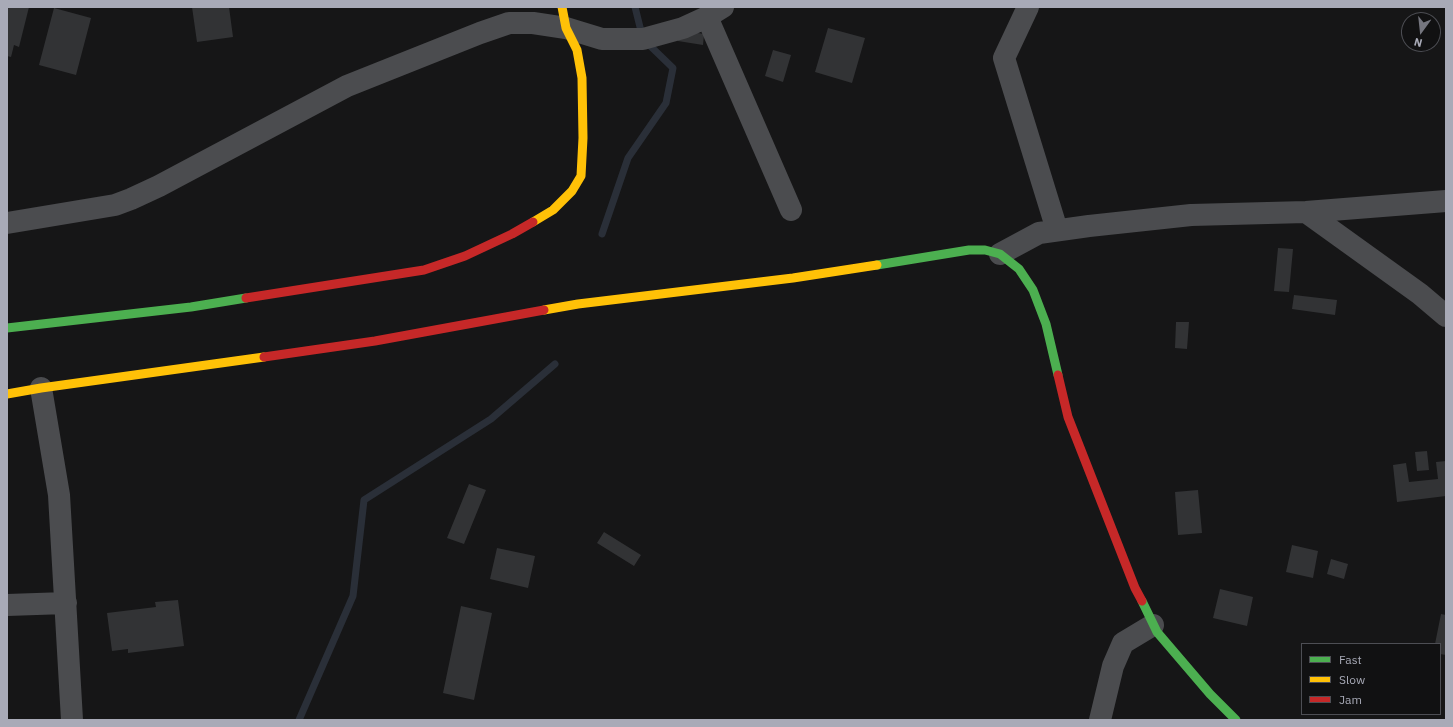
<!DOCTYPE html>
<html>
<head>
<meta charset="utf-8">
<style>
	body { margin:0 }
	#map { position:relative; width:1453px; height:727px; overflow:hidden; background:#161617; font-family:"IBM Plex Sans",sans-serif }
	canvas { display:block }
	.frame { position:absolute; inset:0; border:8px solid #a8aab7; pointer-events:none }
	.legend { position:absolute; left:1301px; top:643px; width:140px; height:72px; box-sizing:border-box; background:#111112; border:1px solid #4d4e54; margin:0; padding:5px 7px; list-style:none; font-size:12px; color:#a8aab7 }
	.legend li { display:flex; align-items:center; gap:8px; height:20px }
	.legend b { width:20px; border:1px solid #4d4e54 }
	.north { position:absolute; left:1401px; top:12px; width:40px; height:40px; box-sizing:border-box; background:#111112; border:1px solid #4d4e54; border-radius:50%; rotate:195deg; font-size:11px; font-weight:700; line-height:16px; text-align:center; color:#a8aab7 }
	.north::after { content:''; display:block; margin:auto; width:14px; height:18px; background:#75767f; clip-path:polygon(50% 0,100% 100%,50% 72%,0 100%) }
</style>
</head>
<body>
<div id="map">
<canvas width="1453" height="727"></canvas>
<div class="frame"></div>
<ul class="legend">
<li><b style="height:5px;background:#4caf50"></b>Fast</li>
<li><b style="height:5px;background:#ffc107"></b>Slow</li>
<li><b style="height:5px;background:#c62828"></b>Jam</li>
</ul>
<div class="north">N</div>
</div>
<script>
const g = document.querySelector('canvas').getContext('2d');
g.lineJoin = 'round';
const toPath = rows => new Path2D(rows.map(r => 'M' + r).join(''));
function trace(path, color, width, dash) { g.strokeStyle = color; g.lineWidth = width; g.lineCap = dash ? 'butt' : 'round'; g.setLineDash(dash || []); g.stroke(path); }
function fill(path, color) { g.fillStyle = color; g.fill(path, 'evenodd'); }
const stream = toPath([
	[602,234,628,158,666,103,673,68,643,39,635,7],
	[299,720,353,596,364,500,491,419,555,364]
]);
const building = toPath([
	[7,7,29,7,19,47,14,45,11,57,7,56],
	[192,7,229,7,233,37,197,42],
	[54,8,91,18,76,75,39,65],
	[828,28,865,38,852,83,815,72],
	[680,30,704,34,703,45,678,41],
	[773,50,791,55,783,82,765,76],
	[1278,248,1293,249,1289,292,1274,291],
	[1294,295,1337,300,1335,315,1292,309],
	[1176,322,1189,322,1187,349,1175,348],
	[1427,451,1429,470,1417,471,1415,452],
	[1446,461,1446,496,1397,502,1393,465,1406,463,1409,482,1438,479,1436,462],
	[469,484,486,490,464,544,447,538],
	[1198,490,1202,533,1178,535,1175,492],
	[604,532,641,555,634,566,597,543],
	[1292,545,1318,551,1313,578,1286,572],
	[497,548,535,556,528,588,490,579],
	[1331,559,1348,564,1344,579,1327,574],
	[1220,589,1253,597,1247,626,1213,618],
	[178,600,184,646,128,653,128,649,112,651,107,613,156,607,155,602],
	[461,606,492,613,474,700,443,693],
	[1441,614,1446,615,1446,655,1440,654,1440,644,1435,644]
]);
const street = toPath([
	[1028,7,1004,58,1057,230],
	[707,17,791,210],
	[1306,212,1420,294,1446,316],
	[7,223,115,205,131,199,159,186,347,86,480,33,509,23,533,23,566,28,602,39,643,39,683,28,707,17,723,7],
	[1000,254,1039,233,1089,226,1191,215,1306,212,1446,201],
	[41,388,59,495,72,720],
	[7,605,66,603],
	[1100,720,1113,666,1123,643,1153,625]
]);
const fast = toPath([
	[877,265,969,250,985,250,1000,254,1019,269,1033,290,1046,324,1058,375],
	[7,328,191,307,246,298],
	[1142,601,1157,632,1210,694,1236,720]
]);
const slow = toPath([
	[533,222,553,210,572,191,581,176,583,138,582,78,577,50,566,28,562,7],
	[544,310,578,304,793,278,877,265],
	[7,394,41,388,264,357]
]);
const jam = toPath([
	[246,298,424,270,465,256,512,234,533,222],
	[264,357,375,341,544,310],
	[1058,375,1068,417,1135,588,1142,601]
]);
trace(stream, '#2a2f38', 7);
fill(building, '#323335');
trace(street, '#4b4c4f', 22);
trace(fast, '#4caf50', 9);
trace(slow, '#ffc107', 9);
trace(jam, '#c62828', 9);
</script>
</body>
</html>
